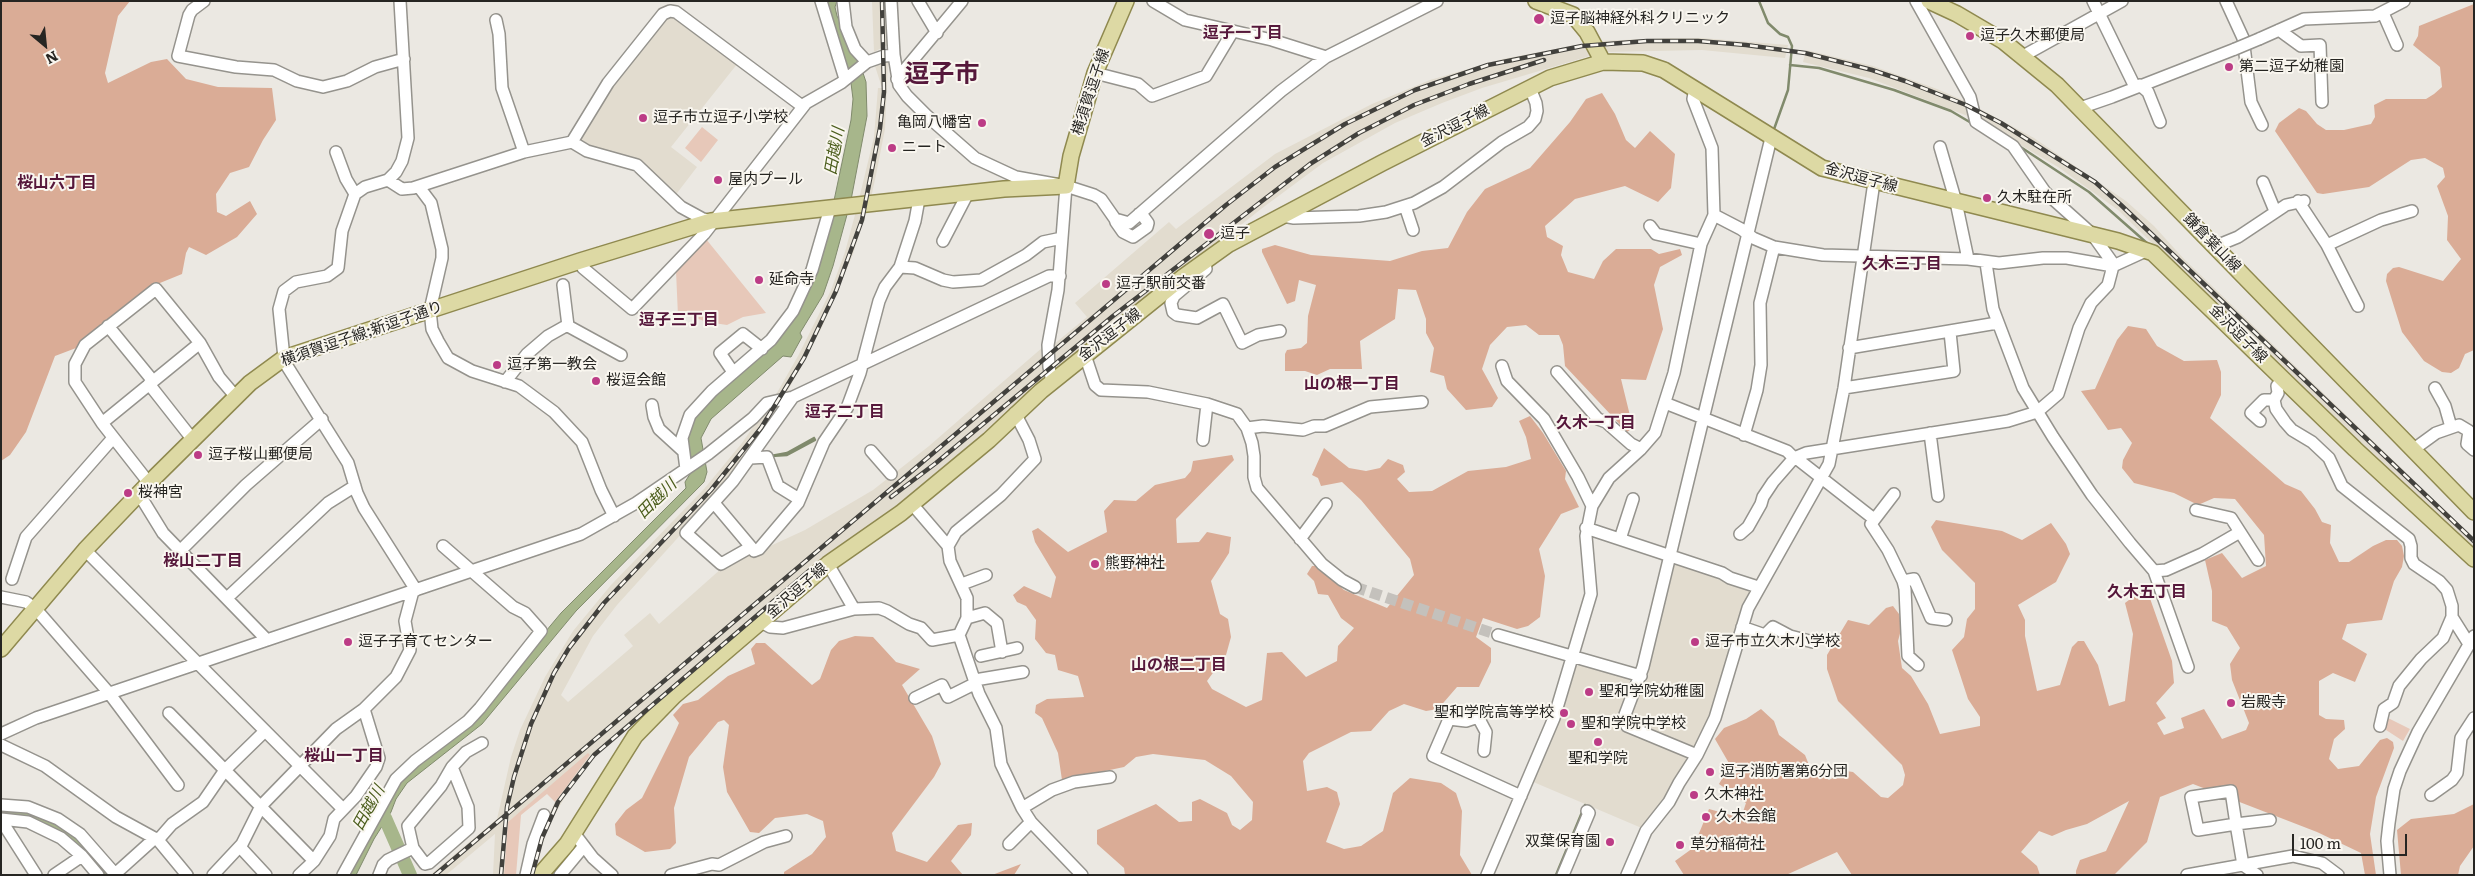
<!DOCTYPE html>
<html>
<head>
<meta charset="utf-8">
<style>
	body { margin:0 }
	#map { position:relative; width:2475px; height:876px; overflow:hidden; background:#ebe8e2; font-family:Literata,serif }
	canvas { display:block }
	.frame { position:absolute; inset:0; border:2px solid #262522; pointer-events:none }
	.north { position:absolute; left:20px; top:20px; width:50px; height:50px; -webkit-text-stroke:4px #f9f6ef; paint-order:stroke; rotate:152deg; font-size:14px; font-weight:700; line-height:20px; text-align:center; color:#262522 }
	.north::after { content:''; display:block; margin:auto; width:18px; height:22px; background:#262522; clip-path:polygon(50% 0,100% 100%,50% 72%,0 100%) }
	.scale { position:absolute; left:2292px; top:834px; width:115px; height:22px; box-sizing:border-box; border:2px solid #262522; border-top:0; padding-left:6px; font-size:15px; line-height:18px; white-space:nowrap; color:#262522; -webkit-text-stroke:4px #f9f6ef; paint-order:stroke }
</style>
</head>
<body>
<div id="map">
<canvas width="2475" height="876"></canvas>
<div class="frame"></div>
<div class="north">N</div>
<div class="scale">100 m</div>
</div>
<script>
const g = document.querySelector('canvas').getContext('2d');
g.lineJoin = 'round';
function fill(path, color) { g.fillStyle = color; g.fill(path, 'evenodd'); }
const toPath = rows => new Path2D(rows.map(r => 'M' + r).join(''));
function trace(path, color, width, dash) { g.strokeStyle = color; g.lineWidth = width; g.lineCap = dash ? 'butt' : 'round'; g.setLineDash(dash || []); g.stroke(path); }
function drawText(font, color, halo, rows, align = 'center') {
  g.font = font + ' Literata,"Noto Sans JP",serif'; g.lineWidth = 4; g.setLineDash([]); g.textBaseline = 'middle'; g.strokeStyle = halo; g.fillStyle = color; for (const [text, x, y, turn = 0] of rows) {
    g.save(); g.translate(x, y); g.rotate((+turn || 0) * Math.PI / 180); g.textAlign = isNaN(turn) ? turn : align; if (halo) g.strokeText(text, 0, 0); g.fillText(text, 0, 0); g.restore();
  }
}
const built = toPath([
	[872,1,886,1,889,44,874,52],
	[676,15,738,63,671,147,697,167,674,197,640,164,576,142,606,94,664,17],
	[1668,38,1702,38,1788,45,1785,58,1702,50,1605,52,1600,41],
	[1587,43,1593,55,1482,88,1442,103,1395,123,1323,163,1261,209,1057,372,1053,364,1053,345,1087,317,1075,303,1169,222,1176,229,1275,154,1372,104,1430,80,1503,59],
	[1806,50,1873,66,1937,89,1967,102,2034,138,2126,201,2154,226,2184,259,2474,538,2474,551,2435,517,2118,210,2058,167,1978,120,1869,78,1803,62],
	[888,61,885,129,876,175,871,198,859,199,874,137,878,88,882,88,875,66],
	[867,210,853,254,822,327,786,394,774,398,798,356,831,290,845,252,856,211],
	[1043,347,1045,382,908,503,829,558,600,751,573,783,554,816,545,835,535,875,529,875,542,829,557,798,590,755,508,822,504,875,493,875,495,834,446,875,430,875,497,819,511,757,520,730,545,677,573,631,611,585,704,489,742,443,767,407,784,403,766,430,703,510,617,605,593,636,561,695,568,702,633,646,624,635,650,613,659,624,722,568,751,552,753,554,805,530,873,490,929,446],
	[1676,560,1749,587,1751,592,1722,687,1696,750,1634,725,1630,717,1646,678],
	[1579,665,1633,677,1613,727,1686,757,1687,763,1666,801,1644,829,1531,781,1572,669]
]);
const green = toPath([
	[702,127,718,140,701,162,685,148],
	[706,239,766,313,743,317,727,325,707,322,690,316,678,316,676,271],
	[2386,717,2410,729,2403,741,2383,728],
	[588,753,590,755,555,802,547,794,521,815,516,875,504,875,508,822]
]);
const forest = toPath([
	[1,1,130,1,118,16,105,73,108,83,151,62,167,59,186,79,218,87,272,88,276,120,263,140,249,167,230,173,216,194,217,212,226,216,250,201,257,214,237,237,206,255,189,247,186,253,182,274,155,285,76,348,55,356,26,432,10,455,1,461],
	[2474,4,2474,350,2465,354,2459,368,2451,373,2442,372,2424,361,2402,332,2386,281,2387,274,2393,268,2399,267,2443,281,2461,259,2447,240,2448,216,2437,186,2445,177,2443,168,2425,158,2411,160,2369,187,2323,194,2317,193,2275,131,2279,123,2299,108,2306,111,2317,124,2326,130,2344,130,2371,124,2375,117,2374,105,2386,99,2426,99,2434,94,2442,87,2440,67,2413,45,2418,36,2419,26],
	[1602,93,1615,114,1626,140,1635,148,1650,131,1675,154,1671,188,1658,202,1625,186,1575,199,1545,226,1547,237,1563,246,1561,255,1568,272,1594,279,1603,261,1616,249,1651,249,1659,254,1680,249,1682,255,1660,267,1654,285,1663,329,1646,380,1621,379,1633,428,1627,432,1565,366,1563,345,1559,335,1539,335,1526,325,1507,327,1490,345,1482,369,1498,398,1492,407,1466,410,1447,389,1444,376,1430,372,1434,348,1426,333,1426,319,1416,290,1398,289,1395,319,1360,341,1362,369,1330,369,1317,375,1305,371,1285,371,1285,354,1287,350,1301,348,1307,343,1308,316,1316,285,1299,280,1295,301,1287,304,1262,252,1262,249,1275,245,1311,255,1390,261,1422,251,1448,248,1467,212,1485,189,1530,168,1570,122,1586,99],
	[2128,326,2146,329,2157,346,2184,361,2217,360,2221,372,2221,395,2210,418,2285,484,2301,491,2315,509,2322,522,2331,525,2330,543,2339,562,2349,562,2373,546,2386,540,2397,540,2402,546,2404,556,2402,567,2394,581,2382,620,2347,624,2342,639,2367,654,2355,682,2333,673,2319,681,2319,715,2326,719,2344,720,2345,729,2334,739,2329,759,2338,769,2359,766,2380,740,2387,738,2393,742,2394,748,2376,797,2370,834,2376,875,2365,875,2361,853,2317,832,2193,784,2160,797,2147,842,2114,875,2076,875,2076,871,2080,860,2106,851,2129,801,2087,824,2066,830,2052,836,2039,831,2021,852,2037,866,2040,875,1852,875,1837,852,1786,875,1684,875,1675,861,1693,848,1709,809,1741,818,1746,803,1719,784,1730,765,1715,739,1724,728,1746,719,1761,709,1774,721,1779,735,1805,755,1809,765,1829,780,1846,771,1853,772,1881,797,1888,798,1903,785,1905,775,1902,765,1838,701,1827,669,1827,655,1848,620,1869,625,1886,608,1893,606,1899,614,1902,626,1898,641,1902,668,1911,676,1928,704,1940,734,1980,726,1980,717,1968,699,1952,650,1964,637,1967,619,1975,609,1975,583,1942,550,1931,527,1936,520,2002,531,2022,540,2051,523,2066,544,2070,554,2056,582,2018,605,2025,620,2025,636,2037,691,2060,685,2072,647,2078,641,2084,641,2098,665,2109,706,2125,701,2133,634,2125,603,2146,587,2172,661,2174,683,2156,703,2166,718,2157,723,2164,735,2184,728,2181,718,2204,709,2222,739,2246,730,2249,723,2232,680,2230,664,2240,648,2227,627,2212,621,2212,591,2205,560,2222,553,2242,578,2266,566,2264,535,2235,499,2214,498,2198,505,2174,493,2134,483,2122,468,2123,460,2132,443,2121,428,2108,430,2081,391,2095,389,2117,340],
	[1530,416,1543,433,1566,471,1565,479,1579,507,1561,514,1539,549,1545,576,1540,617,1528,626,1517,629,1483,618,1476,637,1491,648,1491,662,1479,687,1457,687,1438,709,1426,711,1404,704,1389,711,1371,731,1351,732,1309,753,1303,761,1307,791,1327,787,1337,792,1340,804,1326,842,1344,849,1361,846,1383,831,1393,793,1410,778,1441,783,1456,793,1462,811,1460,855,1472,875,1125,875,1124,868,1097,844,1097,830,1156,804,1179,822,1192,821,1192,802,1200,799,1227,813,1232,825,1240,830,1252,820,1253,802,1231,776,1205,760,1153,754,1136,757,1124,767,1062,780,1058,753,1042,718,1035,713,1036,705,1047,699,1084,697,1078,676,1058,670,1055,655,1046,653,1035,639,1036,620,1026,606,1017,602,1013,595,1024,586,1051,598,1056,577,1035,542,1032,531,1038,528,1068,552,1107,532,1104,511,1114,500,1136,501,1155,485,1185,478,1191,471,1193,461,1232,455,1234,460,1176,519,1177,543,1199,542,1207,532,1231,537,1229,553,1211,581,1220,614,1228,619,1231,637,1226,655,1207,681,1212,689,1246,707,1262,700,1267,653,1282,652,1306,677,1337,661,1338,646,1354,628,1341,618,1328,595,1318,594,1314,581,1307,574,1312,566,1317,566,1344,590,1387,608,1414,575,1410,559,1361,500,1342,482,1321,486,1318,478,1312,475,1324,448,1349,468,1366,471,1380,468,1388,459,1403,465,1405,472,1397,479,1409,492,1432,491,1468,471,1506,467,1531,459,1526,437,1519,421],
	[855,636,873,637,896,662,920,669,902,685,932,736,941,764,934,777,892,833,896,851,927,862,958,825,972,823,971,835,951,861,963,875,784,875,784,872,812,854,826,837,823,821,807,814,775,818,759,833,750,832,727,792,723,767,729,725,724,720,718,722,689,757,674,808,676,843,670,849,645,852,616,835,615,824,626,810,642,798,675,732,679,723,673,715,683,704,698,700,728,676,755,664,751,649,756,643,765,643,812,685,820,679,831,650,839,641],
	[2474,804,2474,846,2460,866,2458,875,2401,875,2397,830,2411,819,2454,814],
	[1021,864,1014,875,992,875]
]);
const water = toPath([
	[825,1,837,1,835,7,837,16,858,58,866,82,867,116,851,200,833,266,823,295,800,333,802,337,791,357,783,356,711,419,701,438,707,472,704,482,576,611,482,724,407,783,396,799,391,812,374,839,356,875,347,875,396,786,435,749,531,649,561,613,686,488,685,482,690,474,691,463,686,437,692,419,712,397,774,343,828,229,851,120,853,99,851,83,825,1],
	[1,808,20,809,68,828,112,875,102,875,81,850,1,815,1,808]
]);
const stream = toPath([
	[1759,1,1768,23,1780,34,1788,37,1792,46,1788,90,1773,132],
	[1790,65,1819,68,1894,90,1951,111,1973,124],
	[2016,144,2089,192,2148,244],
	[814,438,815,440,787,455,771,456,787,453,814,438],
	[1556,875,1585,805]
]);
const river = toPath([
	[385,818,410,875]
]);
const minorTunnel = toPath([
	[1355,587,1498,635]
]);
const minor = toPath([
	[204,1,192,10,189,15,178,56,236,67,274,70,297,81,323,87,347,81,375,67,404,59],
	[400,1,408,138,402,161,396,172,388,180,365,187,355,194,342,231,338,268,327,276,296,282,284,291,279,309,284,358,287,366,348,463,357,493,364,508,416,590],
	[821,1,845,79],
	[843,1,846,27,855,49,867,62],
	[891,1,894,55,899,85,907,96,926,115,975,158,1016,177,1066,186,1094,195,1101,199,1115,219],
	[918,1,937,33],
	[1153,1,1185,20,1272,40,1326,57],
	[2093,1,2135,87],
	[2226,1,2243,38,2251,102,2262,125],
	[2383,13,2397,45],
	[496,20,499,34,502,88,524,152],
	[2279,30,2301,46,2320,45,2322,102],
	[2259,39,2304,19,2375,16,2404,1],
	[2023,56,2122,1],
	[1095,73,1138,84,1152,96,1206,76,1233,31],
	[897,79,962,1],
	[2140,85,2148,92,2160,122],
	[2080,108,2112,97,2235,49],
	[1940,147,1956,202,1968,259],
	[336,152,346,179,355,194],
	[388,180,402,189,413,188,524,152,572,142],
	[2263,182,2275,211],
	[419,187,431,203,442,249,442,258,430,310,432,329,438,341,448,358,472,371,519,386,554,412,582,442,601,490,614,516],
	[2298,201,2327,245,2358,306],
	[1405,206,1413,230],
	[1139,214,1143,216,1148,223,1147,227,1133,237,1123,232,1116,222,1115,219,1129,223,1281,91,1326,57,1437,1],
	[1714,215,1741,229,1753,238,1774,247,1823,255,1968,259,1999,263,2043,258,2067,258,2113,266,2148,250],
	[1283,216,1294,218,1359,216,1386,212,1414,203,1443,187,1502,142,1528,127,1535,119,1537,111,1536,103,1530,88],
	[714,221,703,219,681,207,637,165,587,151,572,142,608,83,663,14,670,11,676,12,802,106],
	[1650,226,1656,234,1701,244],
	[943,241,968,193],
	[2327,245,2381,220,2412,211],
	[2216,246,2238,237,2286,205,2304,201],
	[580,261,583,268,632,309,704,234,806,103,841,83,867,62,884,56,894,55],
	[1205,263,1206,269,1174,296,1171,303,1173,312,1177,315,1197,318,1223,304,1242,343,1258,335,1280,331],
	[1986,263,1993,309,2023,388,2053,437,2092,495,2130,543,2154,571,2188,667],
	[900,267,915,268,943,280,953,282,981,280,1026,255,1043,242,1062,238],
	[563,285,568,326],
	[108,326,153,381],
	[1849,348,1997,323],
	[1085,355,1095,385,1101,390,1148,392,1207,404,1237,414,1247,428,1252,443,1254,456,1254,477,1257,488,1322,564,1342,580,1355,587],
	[1502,366,1507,381,1544,419,1578,477,1592,506],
	[733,372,720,353,743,334,762,349],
	[1557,372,1598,419,1606,422,1631,444,1641,449],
	[2283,378,2277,386,2278,393,2274,400,2276,409,2285,422,2292,430,2312,442,2329,458,2342,486,2409,539,2411,546,2411,558,2414,564,2439,581,2447,590,2452,606,2452,617,2443,638,2421,659,2399,686,2393,703,2384,709,2380,726],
	[505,382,527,354,548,336,564,327,568,326,621,355],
	[1052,382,1049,367,1048,345,1058,290,1066,186],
	[149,384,193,440],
	[1844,388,1954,371,1950,332],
	[2435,388,2445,406,2451,427],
	[793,397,733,481,686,533,721,564,751,547,754,551,759,549,798,503,824,442,847,408,860,373,879,301,885,287,900,267,915,221,919,199],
	[1665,403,1787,451,1794,458,1806,453,2008,421,2037,412,2058,394,2079,328,2091,303,2108,285,2113,266,2112,262,2092,234,2045,192,2013,146,1976,122,1970,97,1916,1],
	[652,405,654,417,659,429,682,450],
	[2260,421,2251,413,2264,400,2274,400],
	[102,423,200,343],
	[1247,428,1263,426,1303,430,1314,426,1325,426,1370,407,1422,402],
	[1930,433,1938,496],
	[1744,435,1757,390,1761,365,1760,303,1774,247],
	[1203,440,1207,404],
	[2414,449,2436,433,2459,425,2469,431,2467,444,2474,450],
	[871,451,891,474],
	[751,458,767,457,778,486,799,499],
	[1796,458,1874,519],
	[686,469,682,438,690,415,712,391,771,340,793,311,812,270,830,208],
	[149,483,102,423,75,382,75,364,85,345,156,289,200,343,219,377,236,397],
	[139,494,163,533,267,640],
	[1894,494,1871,524,1888,550,1903,581,1914,579,1931,618,1946,620],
	[714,503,751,547],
	[2196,510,2231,518,2258,560],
	[1586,528,1722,573,1730,578,1758,587],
	[1740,534,1748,527,1761,504,1763,497,1773,482,1794,458],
	[1300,539,1326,504],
	[1620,539,1633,499],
	[948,546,956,532,1001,495,1035,459,1029,440,1015,413],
	[85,550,343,809],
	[180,551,246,485,322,419],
	[828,564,854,609,879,608,887,611,909,624,921,628,932,640,959,635,967,618,967,598,950,561,948,546,912,504],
	[2154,571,2166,570,2202,554,2240,532],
	[12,579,26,537,113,438],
	[1903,581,1905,589,1908,656,1918,665],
	[962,584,986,575],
	[1,597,26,602,35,608,109,693,178,785],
	[227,598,328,503,355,486],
	[2452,617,2469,644],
	[967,618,985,613,997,623,1002,652],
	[761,622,770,627,783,628,854,609],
	[1742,627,1765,635,1773,627,1790,636,1813,642],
	[959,635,979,694,996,728,1001,764,1022,808,1031,822,1082,875],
	[1498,635,1641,676],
	[981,656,1017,648],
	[975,680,1023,672],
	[915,698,942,685,948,697,976,683],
	[169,713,314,861,299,875],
	[1,734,36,718,581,534,636,503,708,454,753,418,767,403,793,397,1049,276,1060,276],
	[1,745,45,766,116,817,158,840,187,875],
	[1484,751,1486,732,1478,717,1466,721,1449,719,1433,756,1521,796],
	[1697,755,1627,726,1623,720,1643,667,1771,138],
	[452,767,468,807,469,828,429,863,425,864,413,848,408,826,441,786,452,767],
	[452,767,466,752,482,743],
	[2431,795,2452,780,2457,773,2461,738,2474,718],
	[1,805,28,807,58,819,80,834,116,875],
	[1022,808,1052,790,1074,782,1110,777],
	[1,819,28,822,61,838,82,856,98,875],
	[1,820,36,875],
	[574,833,593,858,612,875],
	[158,840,172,824,203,802,225,770,265,731],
	[1009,844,1031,822],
	[240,847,266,875],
	[314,861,330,836,334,819,356,796,376,767,379,758,364,709],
	[115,874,155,838],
	[54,875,82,856],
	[213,875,242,844,261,806,336,729,364,709,396,677,410,650,405,621,413,591],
	[343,875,396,779,415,761,468,721,480,708,541,631,525,613,513,607,443,546],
	[379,875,383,865,388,860,413,848],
	[526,875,533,844,544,815],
	[560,875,584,846],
	[671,875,712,864,719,865,764,842,786,836],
	[1487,875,1554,718,1591,594,1586,536,1592,506,1609,478,1641,449,1655,433,1674,373,1701,244,1714,215,1712,148,1693,99,1695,88],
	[1563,875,1589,813,1587,811],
	[1627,875,1646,831,1669,802,1679,783,1697,755,1715,718,1748,608,1829,464,1844,388,1874,182],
	[2187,875,2293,856,2322,863,2338,875],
	[2257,875,2243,865,2236,824,2231,791,2191,797,2198,830,2236,824,2270,820],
	[2390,875,2387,841,2389,823,2394,789,2400,771,2418,732,2474,636]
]);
const major = toPath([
	[1536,1,1573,15,1587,32,1603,62],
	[1929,1,1957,14,2003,41,2057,85,2474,512],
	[1,649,85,550,149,483,250,383,284,358,580,261,711,221,1004,189,1066,186,1071,156,1095,73,1126,1],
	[540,875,567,844,635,736,674,696,828,564,901,513,989,440,1041,391,1183,277,1229,244,1382,163,1550,78,1603,62,1643,63,1664,70,1822,168,2118,241,2153,253,2355,449,2474,559]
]);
const rail = toPath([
	[891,497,936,463,1113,316,1310,164,1359,133,1414,105,1469,84,1544,60],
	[435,875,1226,205,1275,167,1345,124,1415,90,1488,65,1582,46,1647,41,1698,41,1746,45,1805,53,1872,70,1905,81,1966,105,2001,123,2095,182,2121,205,2474,541],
	[501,875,507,807,514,777,531,724,554,673,569,648,604,603,711,490,761,428,804,358,836,291,862,220,880,128,884,92,882,1],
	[532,875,542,838,558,802,594,755,810,570]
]);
const minorBridge = toPath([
	[2235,49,2259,39]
]);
const markers = [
	[1539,19,6,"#bc3c86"],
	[1970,36,5,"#bc3c86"],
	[2229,67,5,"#bc3c86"],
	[643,118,5,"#bc3c86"],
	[982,123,5,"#bc3c86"],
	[892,148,5,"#bc3c86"],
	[718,180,5,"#bc3c86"],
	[1987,198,5,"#bc3c86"],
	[1209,234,6,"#bc3c86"],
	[759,280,5,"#bc3c86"],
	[1106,284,5,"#bc3c86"],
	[497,365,5,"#bc3c86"],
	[596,381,5,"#bc3c86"],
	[198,455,5,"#bc3c86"],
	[128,493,5,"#bc3c86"],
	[1095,564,5,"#bc3c86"],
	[348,642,5,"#bc3c86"],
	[1695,642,5,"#bc3c86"],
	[1589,692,5,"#bc3c86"],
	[2231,703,5,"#bc3c86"],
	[1564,713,5,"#bc3c86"],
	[1571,724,5,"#bc3c86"],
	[1598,742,5,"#bc3c86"],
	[1710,772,5,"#bc3c86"],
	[1694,795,5,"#bc3c86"],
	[1706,817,5,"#bc3c86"],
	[1610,842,5,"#bc3c86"],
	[1680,845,5,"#bc3c86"]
];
const poiNames = [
	["逗子脳神経外科クリニック",1550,19],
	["逗子久木郵便局",1980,36],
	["第二逗子幼稚園",2239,67],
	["逗子市立逗子小学校",653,118],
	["亀岡八幡宮",972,123,"right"],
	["ニート",902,148],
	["屋内プール",728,180],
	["久木駐在所",1997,198],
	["逗子",1220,234],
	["延命寺",769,280],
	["逗子駅前交番",1116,284],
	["逗子第一教会",507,365],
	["桜逗会館",606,381],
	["逗子桜山郵便局",208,455],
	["桜神宮",138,493],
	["熊野神社",1105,564],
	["逗子子育てセンター",358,642],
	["逗子市立久木小学校",1705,642],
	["聖和学院幼稚園",1599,692],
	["岩殿寺",2241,703],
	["聖和学院高等学校",1554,713,"right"],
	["聖和学院中学校",1581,724],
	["聖和学院",1598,759,"center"],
	["逗子消防署第6分団",1720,772],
	["久木神社",1704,795],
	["久木会館",1716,817],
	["双葉保育園",1600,842,"right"],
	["草分稲荷社",1690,845]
];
const streetNames = [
	["横須賀逗子線",1091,92,-72],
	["金沢逗子線",1455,126,-27],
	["金沢逗子線",1861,178,15],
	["鎌倉葉山線",2212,243,46],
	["横須賀逗子線;新逗子通り",362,334,-19],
	["金沢逗子線",2238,334,45],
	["金沢逗子線",1110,335,-38],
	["金沢逗子線",797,591,-41]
];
const neighbourhoodNames = [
	["逗子一丁目",1243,33],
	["桜山六丁目",57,183],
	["久木三丁目",1902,264],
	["逗子三丁目",679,320],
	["山の根一丁目",1352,384],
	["逗子二丁目",845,412],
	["久木一丁目",1596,423],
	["桜山二丁目",203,561],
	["久木五丁目",2147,592],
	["山の根二丁目",1179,665],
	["桜山一丁目",344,756]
];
const waterNames = [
	["田越川",835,151,-80],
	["田越川",657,499,-45],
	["田越川",369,808,-61]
];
const townNames = [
	["逗子市",942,75]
];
fill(built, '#e2dccf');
fill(green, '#e7c8b9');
fill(forest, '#daac96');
fill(water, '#a7b68b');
trace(water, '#808a6c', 1);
trace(stream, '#808a6c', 2.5);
trace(river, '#a7b68b', 14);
trace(minorTunnel, '#c4c1bc', 11, [11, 5.5]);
trace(minor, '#95938d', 14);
trace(major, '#8f894f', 18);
trace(minor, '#fff', 11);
trace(major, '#ddd9a4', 15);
trace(rail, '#42413d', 4.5);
trace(rail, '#f9f6ef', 2.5, [8]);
trace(minorBridge, '#95938d', 14, []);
trace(minorBridge, '#fff', 11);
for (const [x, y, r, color] of markers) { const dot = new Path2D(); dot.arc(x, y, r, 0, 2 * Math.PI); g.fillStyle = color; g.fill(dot); trace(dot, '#f9f6ef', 2); }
drawText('15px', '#262522', '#f9f6ef', poiNames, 'left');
drawText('15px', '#262522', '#f9f6ef', streetNames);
drawText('bold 16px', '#56183b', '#f9f6ef', neighbourhoodNames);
drawText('italic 16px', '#4b5d1c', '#f9f6ef', waterNames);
drawText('bold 25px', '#56183b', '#f9f6ef', townNames);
</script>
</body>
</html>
